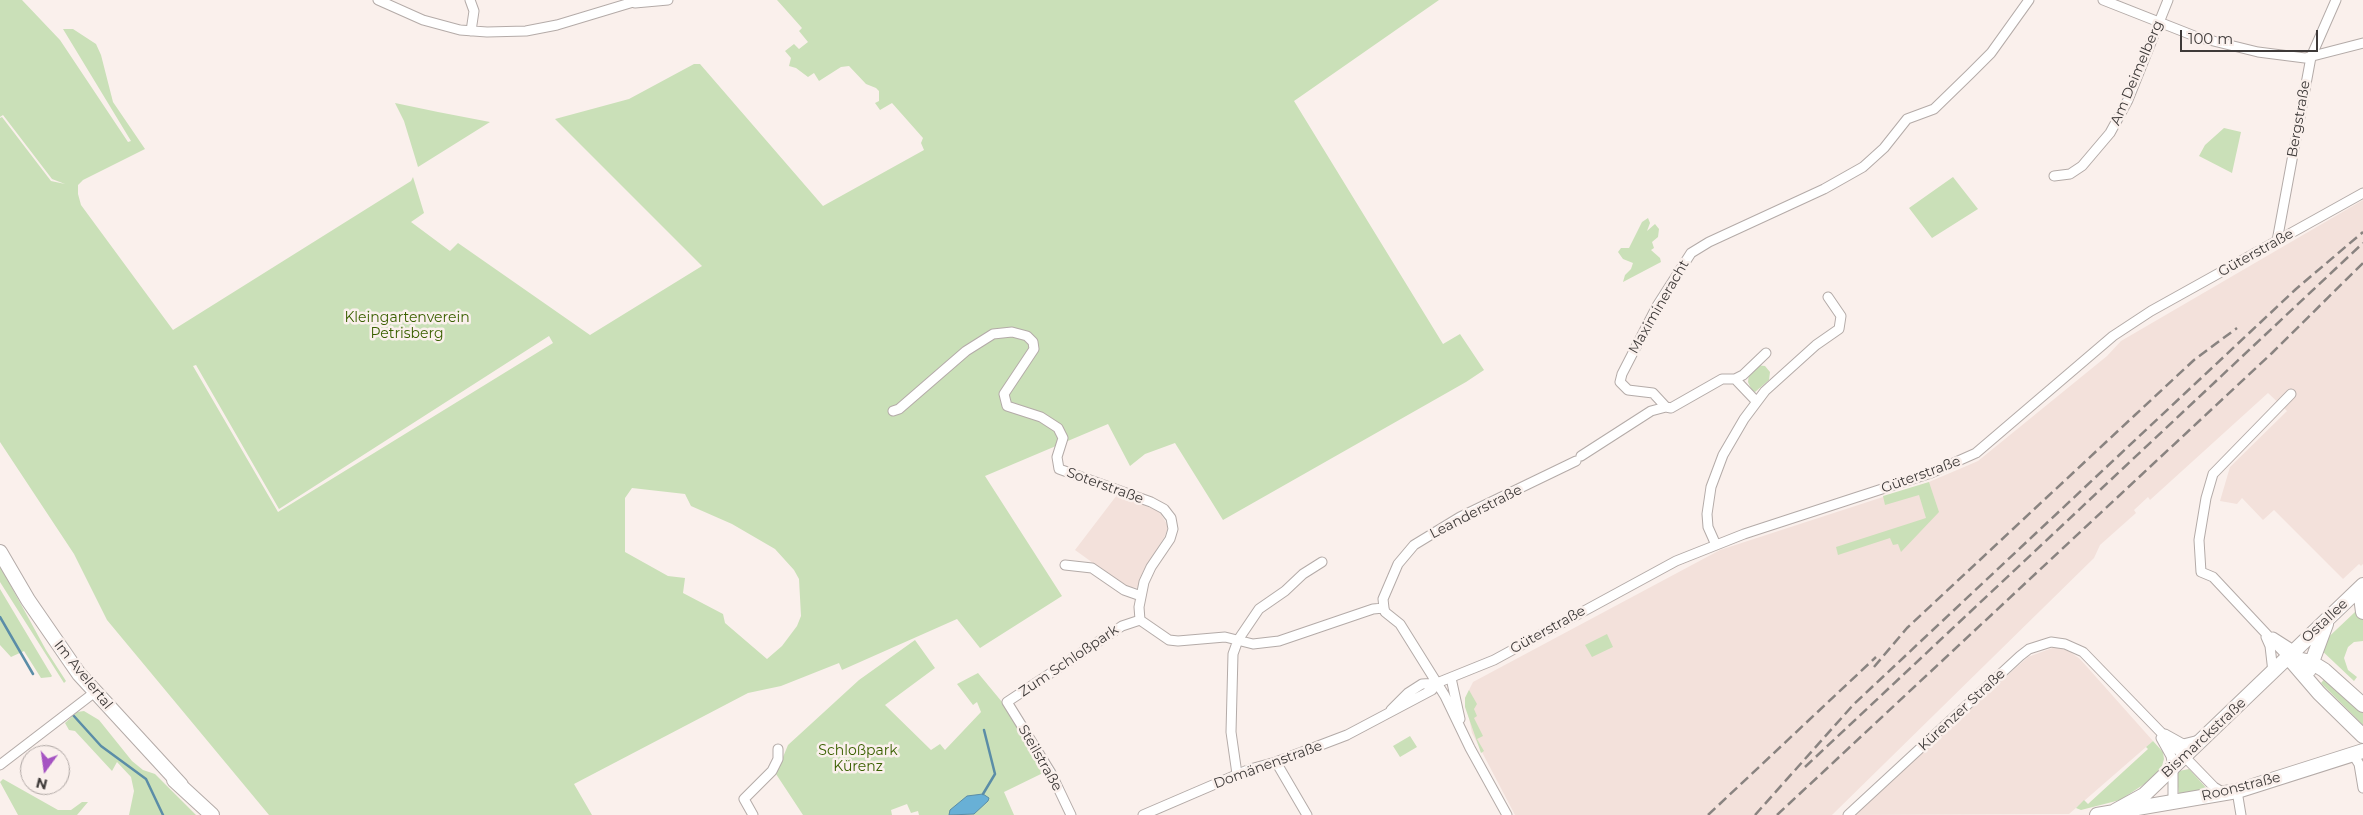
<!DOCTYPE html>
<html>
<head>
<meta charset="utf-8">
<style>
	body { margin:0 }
	#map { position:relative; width:2363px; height:815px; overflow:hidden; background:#faf0ec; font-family:Montserrat,sans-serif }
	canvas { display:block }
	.north { position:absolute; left:20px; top:745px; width:50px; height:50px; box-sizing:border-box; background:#faf0ec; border:1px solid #afa7a4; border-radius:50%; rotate:194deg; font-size:14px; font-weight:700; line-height:20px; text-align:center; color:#3e3a39 }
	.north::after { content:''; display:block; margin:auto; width:18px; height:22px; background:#a553c2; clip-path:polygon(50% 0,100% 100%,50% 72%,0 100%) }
	.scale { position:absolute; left:2180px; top:30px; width:138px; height:22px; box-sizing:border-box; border:2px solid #3e3a39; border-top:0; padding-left:6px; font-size:15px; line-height:18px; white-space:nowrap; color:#3e3a39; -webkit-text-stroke:4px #faf0ec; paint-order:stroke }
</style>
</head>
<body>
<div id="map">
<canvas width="2363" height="815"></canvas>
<div class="north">N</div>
<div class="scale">100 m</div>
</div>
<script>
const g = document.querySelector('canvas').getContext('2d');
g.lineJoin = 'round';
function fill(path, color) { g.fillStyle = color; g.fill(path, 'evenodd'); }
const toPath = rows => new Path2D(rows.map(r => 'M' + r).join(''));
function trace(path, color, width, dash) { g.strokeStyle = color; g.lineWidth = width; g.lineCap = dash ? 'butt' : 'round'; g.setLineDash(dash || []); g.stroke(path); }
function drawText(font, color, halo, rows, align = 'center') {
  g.font = font + ' Montserrat,sans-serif'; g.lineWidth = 5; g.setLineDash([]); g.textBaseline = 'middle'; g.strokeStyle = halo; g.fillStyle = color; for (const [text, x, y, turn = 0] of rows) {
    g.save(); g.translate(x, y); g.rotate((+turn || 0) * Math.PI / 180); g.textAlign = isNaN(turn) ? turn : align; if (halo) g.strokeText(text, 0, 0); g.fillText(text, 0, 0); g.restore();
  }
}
const built = toPath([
	[2363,200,2363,564,2361,566,2359,564,2343,579,2274,510,2263,520,2242,498,2237,504,2220,501,2230,467,2287,411,2268,393,2150,500,2148,497,2134,510,2136,513,2100,545,2094,558,1832,815,1515,815,1472,733,1465,698,1473,682,1720,550,1929,482,1978,461,2107,356,2121,341],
	[1117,495,1159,511,1168,526,1165,536,1143,572,1138,588,1125,586,1075,550],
	[2055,647,2069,651,2080,659,2153,741,2069,814,1851,815,2028,657]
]);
const green = toPath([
	[0,0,22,0,60,40,128,142,131,141,63,29,73,29,96,44,101,55,113,102,145,149,83,180,78,185,78,194,81,205,173,330,411,181,413,177,424,213,411,222,450,251,458,243,590,335,702,266,555,119,629,99,694,64,700,64,823,206,924,150,921,143,923,138,892,103,880,110,875,103,879,101,879,91,876,88,866,84,849,66,841,67,819,81,814,73,808,77,796,68,789,66,791,58,785,51,794,44,799,49,808,42,799,31,802,28,777,0,1439,0,1294,101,1443,344,1460,334,1484,370,1466,382,1223,520,1175,443,1145,454,1130,466,1108,424,985,476,1062,596,980,648,957,619,842,670,839,663,781,686,748,693,574,784,592,815,269,815,107,620,74,554,0,442,0,118,2,117,51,181,65,184,52,179,3,115,0,117],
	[549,336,553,343,278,512,193,366,196,365,279,509],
	[632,488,685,494,691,506,732,524,775,549,794,570,799,579,801,616,797,626,782,646,767,659,725,623,723,614,683,593,685,578,668,576,625,552,625,498],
	[395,103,438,112,490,122,418,167,404,121],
	[2224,128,2241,132,2232,173,2199,156,2205,145],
	[1953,177,1978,209,1932,238,1909,208],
	[1648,218,1650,223,1647,231,1655,224,1659,229,1658,237,1652,242,1654,248,1651,250,1660,258,1661,262,1623,282,1625,275,1631,269,1633,263,1623,259,1618,252,1621,248,1629,248,1642,222],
	[1756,365,1765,366,1770,372,1769,380,1755,392,1752,391,1748,382,1749,373],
	[1929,482,1939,512,1901,552,1898,544,1893,545,1890,538,1838,555,1836,547,1926,518,1919,495,1885,505,1883,496],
	[0,566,46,650,66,681,64,683,0,582],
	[0,589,52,676,51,677,41,678,24,651,11,657,0,645],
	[2355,612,2363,618,2363,641,2354,642,2348,647,2344,658,2348,670,2357,677,2354,681,2318,647],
	[1607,634,1613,647,1592,657,1585,645],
	[915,640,935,668,885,705,931,750,940,744,945,750,981,712,977,702,973,705,957,684,978,673,1007,708,1045,772,1004,792,1014,815,919,815,918,811,911,813,907,804,891,810,892,815,803,815,776,774,788,745,859,680],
	[2327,676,2363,709,2363,725,2321,683],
	[1469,690,1477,704,1474,709,1477,716,1474,718,1483,736,1477,739,1484,751,1481,753,1465,707,1465,698],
	[84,711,99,720,132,761,143,770,155,774,196,815,129,815,134,791,131,777,117,762,112,771,75,731,69,730,65,723,77,712],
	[1410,736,1417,747,1400,757,1393,746],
	[2153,741,2163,752,2164,759,2162,766,2149,781,2120,800,2081,810,2076,808,2084,800,2088,804,2148,749,2146,747],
	[2189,769,2210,792,2179,797,2177,775,2179,771],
	[3,779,58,810,71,810,82,802,88,802,77,815,18,815,0,782]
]);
const water = toPath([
	[983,794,989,798,988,801,974,814,949,815,950,810,967,796,983,794]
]);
const stream = toPath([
	[0,617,33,674],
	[73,715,101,746,146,779,163,815],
	[983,794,995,774,984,730]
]);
const minor = toPath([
	[378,0,423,20,460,30,487,32,526,31,557,25,640,0],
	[470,0,474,11,471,31],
	[2103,0,2197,37,2258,52,2305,58,2363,43],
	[635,3,668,0],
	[2054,176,2070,174,2082,166,2110,133,2128,100,2168,0],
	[2277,241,2311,57,2336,0],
	[1756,401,1735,379,1743,375,1766,353],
	[1666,407,1653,393,1628,390,1620,382,1622,374,1657,306,1691,253,1709,242,1824,189,1863,167,1884,148,1907,119,1934,109,1970,74,1991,53,2029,0],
	[893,411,899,409,966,351,993,334,1012,332,1027,336,1033,342,1034,349,1004,394,1007,406,1041,417,1058,428,1063,438,1057,457,1059,469,1151,502,1164,509,1171,518,1173,529,1170,539,1151,567,1144,582,1139,607,1140,620],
	[1581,456,1651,411,1666,407,1671,408,1722,379,1735,379],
	[1716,545,1708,527,1707,514,1711,487,1723,455,1744,419,1765,391,1816,345,1839,329,1841,316,1828,297],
	[1065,565,1092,568,1124,590,1141,596],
	[1384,608,1383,599,1398,564,1414,545,1460,517,1576,461],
	[2266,637,2270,646,2273,672],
	[2273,637,2298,653],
	[2288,657,2213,577,2201,572,2199,540,2206,498,2213,474,2291,394],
	[1451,678,1460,719],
	[1391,710,1408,693,1422,684,1437,683,1494,660,1676,561,1744,534,1931,473,1976,453,2113,336,2151,311,2363,193],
	[2165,734,2183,744,2199,740],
	[2161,738,2171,756,2173,767,2173,802],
	[2354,756,2359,764,2363,788],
	[1276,762,1307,815],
	[0,765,95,692],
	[1237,774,1231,732,1233,654,1238,640,1259,609,1285,591,1303,574,1322,562],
	[2237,791,2241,815],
	[753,815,744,799,772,771,778,759,778,749],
	[1071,815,1051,773,1007,702,1122,626,1140,620,1169,640,1178,641,1225,637,1253,644,1279,641,1373,609,1384,608,1385,612,1400,624,1445,696,1470,748,1507,815],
	[1143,815,1250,769,1276,762,1347,735,1432,690,1437,683],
	[1848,815,2020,656,2029,649,2051,642,2065,644,2083,652,2214,787,2224,793]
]);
const secondary = toPath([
	[0,552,28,600,79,674,181,785],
	[2360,589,2363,612],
	[2288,657,2319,693,2363,736],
	[2288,657,2311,662,2324,670,2363,705],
	[2309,670,2326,624],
	[174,780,212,815],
	[2115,811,2144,795,2363,585],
	[2097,815,2237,791,2363,751]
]);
const rail = toPath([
	[1874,667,1907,628,2135,415,2194,360,2237,328],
	[1805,767,2363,243],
	[1708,815,1876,657],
	[1755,815,1854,704,2296,289,2363,232],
	[1777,815,2272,353,2363,263]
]);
const streetNames = [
	["Am Deimelberg",2137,73,-67],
	["Bergstraße",2299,119,-80],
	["Güterstraße",2256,253,-29],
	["Maximineracht",1659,307,-60],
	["Güterstraße",1921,475,-20],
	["Soterstraße",1105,486,20],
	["Leanderstraße",1476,512,-27],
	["Ostallee",2325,621,-43],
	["Güterstraße",1548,630,-29],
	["Zum Schloßpark",1069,661,-34],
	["Im Avelertal",83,675,51],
	["Kürenzer Straße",1962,710,-43],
	["Bismarckstraße",2204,738,-43],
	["Steilstraße",1040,758,60],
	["Domänenstraße",1268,765,-20],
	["Roonstraße",2241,787,-14]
];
const parkNames = [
	["Kleingartenverein",407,318],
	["Petrisberg",407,334],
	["Schloßpark",858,751],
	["Kürenz",858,767]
];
fill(built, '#f3e1db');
fill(green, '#cae0b8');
fill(water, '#68b0d6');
trace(water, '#5b8da7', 1);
trace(stream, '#5b8da7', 2.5);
trace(minor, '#b4aba8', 11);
trace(secondary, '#b4aba8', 16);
trace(minor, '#fff', 9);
trace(secondary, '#fff', 14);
trace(rail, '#898380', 2.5, [10, 5]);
drawText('14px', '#3e3a39', '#faf0ec', streetNames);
drawText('14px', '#3a6000', '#faf0ec', parkNames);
</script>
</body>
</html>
